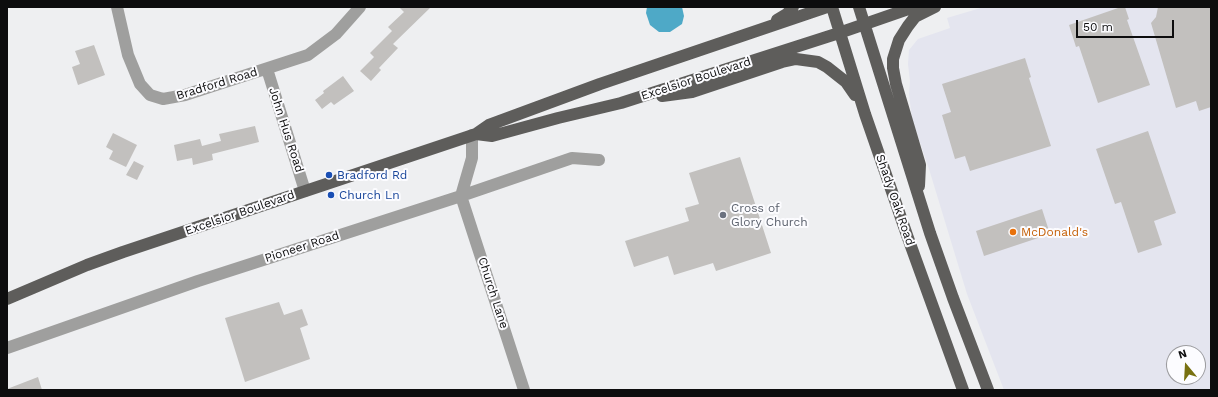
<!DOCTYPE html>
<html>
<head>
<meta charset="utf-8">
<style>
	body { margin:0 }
	#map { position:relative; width:1218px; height:397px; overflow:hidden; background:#eeeff1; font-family:"Work Sans",sans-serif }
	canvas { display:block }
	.frame { position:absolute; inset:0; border:8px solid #0d0d0e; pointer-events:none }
	.north { position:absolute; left:1166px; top:345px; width:40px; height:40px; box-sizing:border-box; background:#fcfcff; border:1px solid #9c9c9f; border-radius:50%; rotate:342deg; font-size:11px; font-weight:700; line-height:16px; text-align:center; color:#0d0d0e }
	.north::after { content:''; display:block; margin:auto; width:14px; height:18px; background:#787111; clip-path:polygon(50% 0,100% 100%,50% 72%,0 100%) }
	.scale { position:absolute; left:1076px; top:20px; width:98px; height:18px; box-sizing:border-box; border:2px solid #0d0d0e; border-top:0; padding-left:5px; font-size:12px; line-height:14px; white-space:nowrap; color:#0d0d0e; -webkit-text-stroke:3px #fcfcff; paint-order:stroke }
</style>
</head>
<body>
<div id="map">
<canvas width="1218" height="397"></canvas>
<div class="frame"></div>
<div class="north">N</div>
<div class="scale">50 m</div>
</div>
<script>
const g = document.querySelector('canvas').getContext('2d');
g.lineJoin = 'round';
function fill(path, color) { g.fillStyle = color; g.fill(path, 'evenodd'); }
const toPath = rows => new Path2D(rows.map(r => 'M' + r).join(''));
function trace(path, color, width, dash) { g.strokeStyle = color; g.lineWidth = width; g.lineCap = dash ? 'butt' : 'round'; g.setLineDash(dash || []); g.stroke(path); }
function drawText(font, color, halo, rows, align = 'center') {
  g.font = font + ' "Work Sans",sans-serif'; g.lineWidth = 4; g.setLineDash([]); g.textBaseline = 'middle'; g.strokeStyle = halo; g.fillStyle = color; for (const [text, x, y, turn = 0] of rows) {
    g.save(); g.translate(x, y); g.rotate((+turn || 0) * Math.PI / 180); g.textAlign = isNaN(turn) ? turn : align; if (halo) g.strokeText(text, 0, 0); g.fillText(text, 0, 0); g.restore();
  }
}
const built = toPath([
	[984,7,1211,7,1211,390,1004,390,967,294,929,169,912,119,909,94,910,81,908,64,909,50,918,39,950,28,947,18],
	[1174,353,1198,353,1198,377,1174,377]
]);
const water = toPath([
	[647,7,682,7,684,16,682,24,670,32,659,32,650,25,646,13]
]);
const building = toPath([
	[399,7,431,7,393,44,398,48,379,68,381,70,371,81,360,71,374,57,370,53,392,31,388,27,404,12],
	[1121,7,1125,7,1129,19,1127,20,1150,85,1098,103,1079,46,1076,47,1069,25],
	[1158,7,1211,7,1211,107,1199,111,1196,101,1176,108,1151,23,1156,17],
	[94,45,105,75,78,85,72,67,80,64,75,51],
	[1025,58,1031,77,1029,78,1051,146,970,171,965,156,955,159,942,115,951,112,942,84],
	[343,76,354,91,334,105,331,102,322,109,315,100,324,93,323,91],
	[255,126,259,142,212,154,213,160,193,165,192,158,177,161,174,145,200,139,202,146,221,141,219,134],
	[1148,131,1176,213,1154,221,1162,245,1138,253,1121,202,1115,204,1096,149],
	[113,133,137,145,126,167,109,159,113,151,106,147],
	[740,157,771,253,716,271,713,263,674,275,668,256,634,267,625,241,689,221,685,208,699,204,689,173],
	[134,161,144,166,137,180,126,175],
	[1042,209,1050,234,984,256,976,231],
	[279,302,284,315,302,309,308,325,300,328,310,359,245,382,225,318],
	[38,377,42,390,7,390,7,389]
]);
const minor = toPath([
	[117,7,128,55,140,84,150,95,163,99,185,95,308,55,336,34,360,7],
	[267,69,305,191],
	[472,135,472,158,461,196,524,390],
	[7,348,198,281,461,196,572,158,599,160]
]);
const major = toPath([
	[832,7,865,114,908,238,963,390],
	[859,7,930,233,953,298,988,390],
	[777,20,787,14,793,7],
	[662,96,692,92,782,62,796,59,818,62,827,67,846,82,855,95],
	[476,134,492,136,558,118,621,103,839,33,914,7],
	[919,186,920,165,896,84,893,68,893,59,899,40,908,26,915,17,935,7],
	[7,299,87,265,123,252,476,134,489,125,600,84,827,7]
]);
const markers = [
	[329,175,4,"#1a4fb4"],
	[331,195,4,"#1a4fb4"],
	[723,215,4,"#6b7280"],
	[1013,232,4,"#e8710a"]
];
const streetNames = [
	["Excelsior Boulevard",696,79,-18],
	["Bradford Road",217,84,-17],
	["John Hus Road",286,130,72],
	["Shady Oak Road",895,200,71],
	["Excelsior Boulevard",240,213,-19],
	["Pioneer Road",302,247,-18],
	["Church Lane",493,293,72]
];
const transitNames = [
	["Bradford Rd",337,175],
	["Church Ln",339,195]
];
const worshipNames = [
	["Cross of",731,208],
	["Glory Church",731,222]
];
const foodNames = [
	["McDonald's",1021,232]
];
fill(built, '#e4e5ef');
fill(water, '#4ea9c7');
fill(building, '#c2c0be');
trace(minor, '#9f9f9e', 12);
trace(major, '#5e5d5b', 12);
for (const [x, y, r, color] of markers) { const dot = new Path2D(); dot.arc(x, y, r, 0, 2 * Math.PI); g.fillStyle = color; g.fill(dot); trace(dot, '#fcfcff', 1.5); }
drawText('12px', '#0d0d0e', '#fcfcff', streetNames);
drawText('12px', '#164399', '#fcfcff', transitNames, 'left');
drawText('12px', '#5b616d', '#fcfcff', worshipNames, 'left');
drawText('12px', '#c56008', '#fcfcff', foodNames, 'left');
</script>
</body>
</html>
